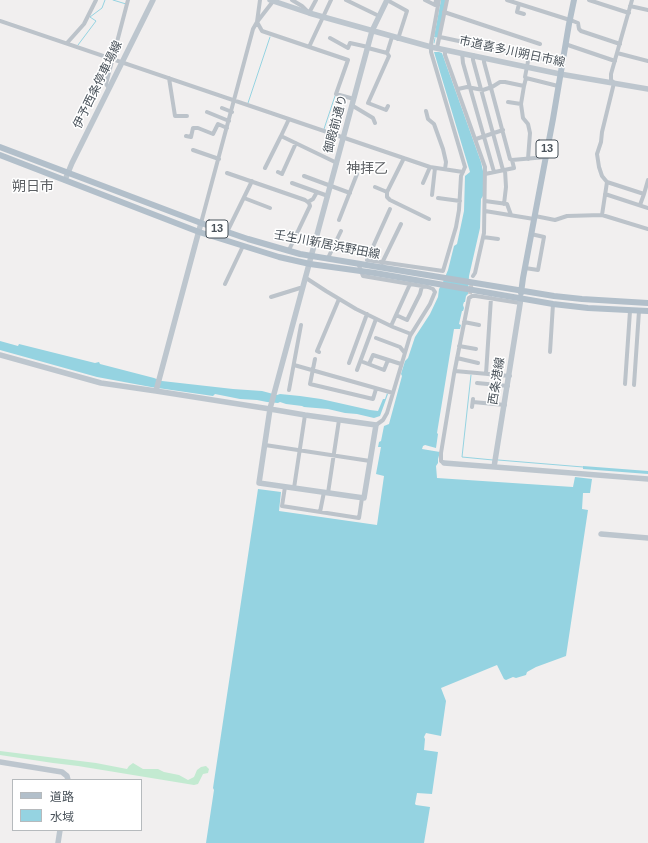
<!DOCTYPE html>
<html>
<head>
<meta charset="utf-8">
<style>
	body { margin:0 }
	#map { position:relative; width:648px; height:843px; overflow:hidden; background:#f1efef; font-family:Arial,"Noto Sans JP",sans-serif }
	canvas { display:block }
	.legend { position:absolute; left:12px; top:779px; width:130px; height:52px; box-sizing:border-box; background:#fff; border:1px solid #b6babd; margin:0; padding:5px 7px; list-style:none; font-size:12px; color:#49525a }
	.legend li { display:flex; align-items:center; gap:8px; height:20px }
	.legend b { width:20px; border:1px solid #b6babd }
</style>
</head>
<body>
<div id="map">
<canvas width="648" height="843"></canvas>
<ul class="legend">
<li><b style="height:5px;background:#b2bfca"></b>道路</li>
<li><b style="height:11px;background:#95d3e1"></b>水域</li>
</ul>
</div>
<script>
const g = document.querySelector('canvas').getContext('2d');
g.lineJoin = 'round';
function fill(path, color) { g.fillStyle = color; g.fill(path, 'evenodd'); }
const toPath = rows => new Path2D(rows.map(r => 'M' + r).join(''));
function trace(path, color, width, dash) { g.strokeStyle = color; g.lineWidth = width; g.lineCap = dash ? 'butt' : 'round'; g.setLineDash(dash || []); g.stroke(path); }
function drawText(font, color, halo, rows, align = 'center') {
  g.font = font + ' Arial,"Noto Sans JP",sans-serif'; g.lineWidth = 3; g.setLineDash([]); g.textBaseline = 'middle'; g.strokeStyle = halo; g.fillStyle = color; for (const [text, x, y, turn = 0] of rows) {
    g.save(); g.translate(x, y); g.rotate((+turn || 0) * Math.PI / 180); g.textAlign = isNaN(turn) ? turn : align; if (halo) g.strokeText(text, 0, 0); g.fillText(text, 0, 0); g.restore();
  }
}
const green = toPath([
	[0,751,96,763,127,769,129,766,133,763,143,769,158,769,164,772,179,775,188,780,194,777,197,770,201,767,206,766,209,769,208,773,203,774,198,784,194,785,78,766,53,763,0,755]
]);
const water = toPath([
	[441,0,446,0,439,38,434,37],
	[434,52,439,52,442,53,481,162,483,171,483,196,481,199,480,228,469,276,468,294,466,296,465,302,464,302,463,305,464,308,463,311,462,311,459,324,461,325,460,329,454,329,437,433,438,434,436,448,425,445,423,446,422,449,440,452,438,459,438,463,436,466,437,478,573,487,575,477,592,479,590,493,583,493,582,509,588,510,566,656,536,667,527,672,526,675,516,678,513,677,506,680,504,679,497,665,441,688,446,701,441,736,426,733,424,737,425,739,424,750,438,752,432,794,417,793,415,804,416,805,430,807,424,843,206,843,214,790,213,788,258,489,281,492,279,511,377,525,384,476,376,474,381,447,378,447,379,442,381,441,384,426,389,424,402,376,401,374,405,361,408,358,415,337,430,314,438,297,439,289,443,282,448,270,454,246,457,244,464,211,465,176,470,172],
	[0,341,18,346,19,344,95,363,99,362,100,364,154,378,162,381,233,389,262,391,277,395,280,394,300,396,321,399,370,410,378,411,383,399,385,399,387,393,388,394,380,416,374,418,357,414,345,413,328,409,304,407,302,406,286,404,280,402,278,403,267,402,257,400,240,399,215,394,213,396,151,387,97,377,0,350],
	[583,466,648,471,648,474,583,469]
]);
const stream = toPath([
	[113,0,126,4],
	[434,43,435,38],
	[78,45,96,21,90,17,102,8,105,0],
	[248,103,270,37],
	[324,129,335,96],
	[471,375,462,457,493,460],
	[498,460,583,467]
]);
const streetTunnel = toPath([
	[470,294,472,280]
]);
const street = toPath([
	[260,0,257,22,262,31,348,60,336,94,354,99],
	[292,0,302,6,309,13,316,0],
	[346,0,379,16],
	[387,0,407,11,398,39],
	[425,0,435,5,436,0],
	[507,0,573,21,578,23,579,29,581,31,620,44],
	[589,0,629,13],
	[519,4,517,12,524,14],
	[630,6,648,10],
	[444,12,540,44],
	[0,21,430,167,463,172],
	[440,37,562,63],
	[330,38,348,48,350,43,368,47],
	[67,43,84,24,96,0],
	[565,44,615,61],
	[309,47,331,0],
	[368,48,387,53,389,56,368,103,386,110,388,106],
	[437,48,447,0],
	[445,50,445,55,485,167,484,233,475,273,473,276],
	[387,53,392,37],
	[462,53,463,63,494,172],
	[617,53,648,61],
	[473,55,473,60,503,170],
	[484,58,484,62,491,88,510,159,512,160],
	[169,78,175,116,187,116],
	[526,78,525,77,529,56],
	[524,86,521,104,523,118,528,124,530,133,528,159],
	[109,88,106,84,128,0],
	[458,89,467,87,483,90,492,87,500,82,505,82,524,86,526,78,558,86],
	[508,102,521,104],
	[353,106,373,118,375,123],
	[222,108,232,112],
	[426,111,428,119,434,124,443,149,446,162,445,169],
	[207,112,229,121],
	[289,119,281,136,337,163],
	[186,136,191,137,193,128,198,128,213,134,218,124,227,128],
	[476,139,503,130],
	[193,150,219,159],
	[404,158,387,192,387,197,390,200,429,219],
	[265,168,281,136],
	[278,172,282,174,296,143],
	[227,173,305,200,309,203,310,206,308,210,289,250],
	[485,174,514,168,512,160,546,157],
	[304,176,350,193],
	[607,182,602,176,599,167,597,154,601,142,602,132,614,83,611,80,611,74,632,0],
	[292,183,328,196],
	[423,183,430,167],
	[375,187,387,192],
	[605,194,648,208],
	[644,194,648,180],
	[432,195,435,168],
	[244,198,270,208],
	[438,198,460,201],
	[485,201,507,204,511,215],
	[308,202,313,199,317,192],
	[504,204,506,187,505,170],
	[390,209,367,260,443,271,456,227,459,210,461,176,465,167,431,52,431,44,439,0],
	[485,211,534,219],
	[602,215,607,182,644,194,640,205],
	[535,216,555,220,567,216,602,215,648,229],
	[339,220,357,174],
	[201,223,253,29,257,22,274,0],
	[227,232,252,181],
	[483,237,498,239],
	[328,258,341,231],
	[358,263,363,276,428,287,433,289,435,292,430,304,410,336,387,413,383,420,376,425],
	[382,263,401,224],
	[525,268,538,270,544,237,531,234],
	[306,278,326,291,356,309,393,327,411,334],
	[225,284,243,246],
	[271,297,300,288,303,288],
	[396,315,407,320,420,294,422,286],
	[464,322,479,325],
	[391,326,410,284],
	[376,338,400,347,404,352],
	[459,346,476,349],
	[319,352,317,351,339,299],
	[550,352,553,304],
	[457,358,478,363],
	[315,359,310,384,373,399,376,389],
	[363,362,384,370,388,360],
	[349,363,367,314],
	[369,364,373,355,401,364],
	[294,365,393,393],
	[357,370,376,319],
	[455,371,510,376],
	[486,374,491,298],
	[477,383,508,386],
	[625,384,630,311],
	[634,385,639,311],
	[289,390,301,325],
	[473,402,505,405],
	[472,407,473,399],
	[265,445,370,461],
	[444,463,441,461,441,453,454,374,469,298,472,296,476,296,520,303],
	[285,487,282,506,359,518,362,498],
	[294,488,305,415],
	[328,493,339,420],
	[320,512,324,492]
]);
const secondary = toPath([
	[270,0,309,13,431,47,560,74,648,89],
	[65,180,72,163,153,0],
	[0,355,101,383,156,391,270,409,305,415,376,425,364,498,259,483,270,409,271,405,372,31,387,0],
	[156,391,201,223],
	[444,463,648,479],
	[494,467,521,298],
	[601,534,648,538],
	[0,762,62,772,67,776,68,780],
	[58,843,60,830]
]);
const primary = toPath([
	[0,147,201,223,248,239,300,254,554,296,582,299,648,303],
	[0,155,199,232,279,257,310,264,375,273,553,304,588,308,648,311],
	[521,293,523,278,553,119,569,24,574,0]
]);
const shields = [
	[547,149,22],
	[217,229,22]
];
const shieldNames = [
	["13",547,149],
	["13",217,229]
];
const streetNames = [
	["市道喜多川朔日市線",512,52,12],
	["伊予西条停車場線",98,85,-64],
	["御殿前通り",336,124,-75],
	["壬生川新居浜野田線",327,245,11],
	["西条港線",497,381,-81]
];
const quarterNames = [
	["神拝乙",367,169],
	["朔日市",33,187]
];
fill(green, '#c3ead1');
fill(water, '#95d3e1');
trace(stream, '#95d3e1', 1);
trace(streetTunnel, '#c7c8ca', 4, [4, 2]);
trace(street, '#bcc3ca', 4);
trace(secondary, '#bdc6ce', 5.5);
trace(primary, '#b2bfca', 6);
for (const [x, y, w] of shields) { const box = new Path2D(); box.roundRect(x - w / 2, y - 9, w, 18, 3); g.fillStyle = '#fff'; g.fill(box); trace(box, '#49525a', 1); }
drawText('bold 11px', '#49525a', null, shieldNames);
drawText('12px', '#49525a', '#fff', streetNames);
drawText('14px', '#5c5f63', '#fff', quarterNames);
</script>
</body>
</html>
